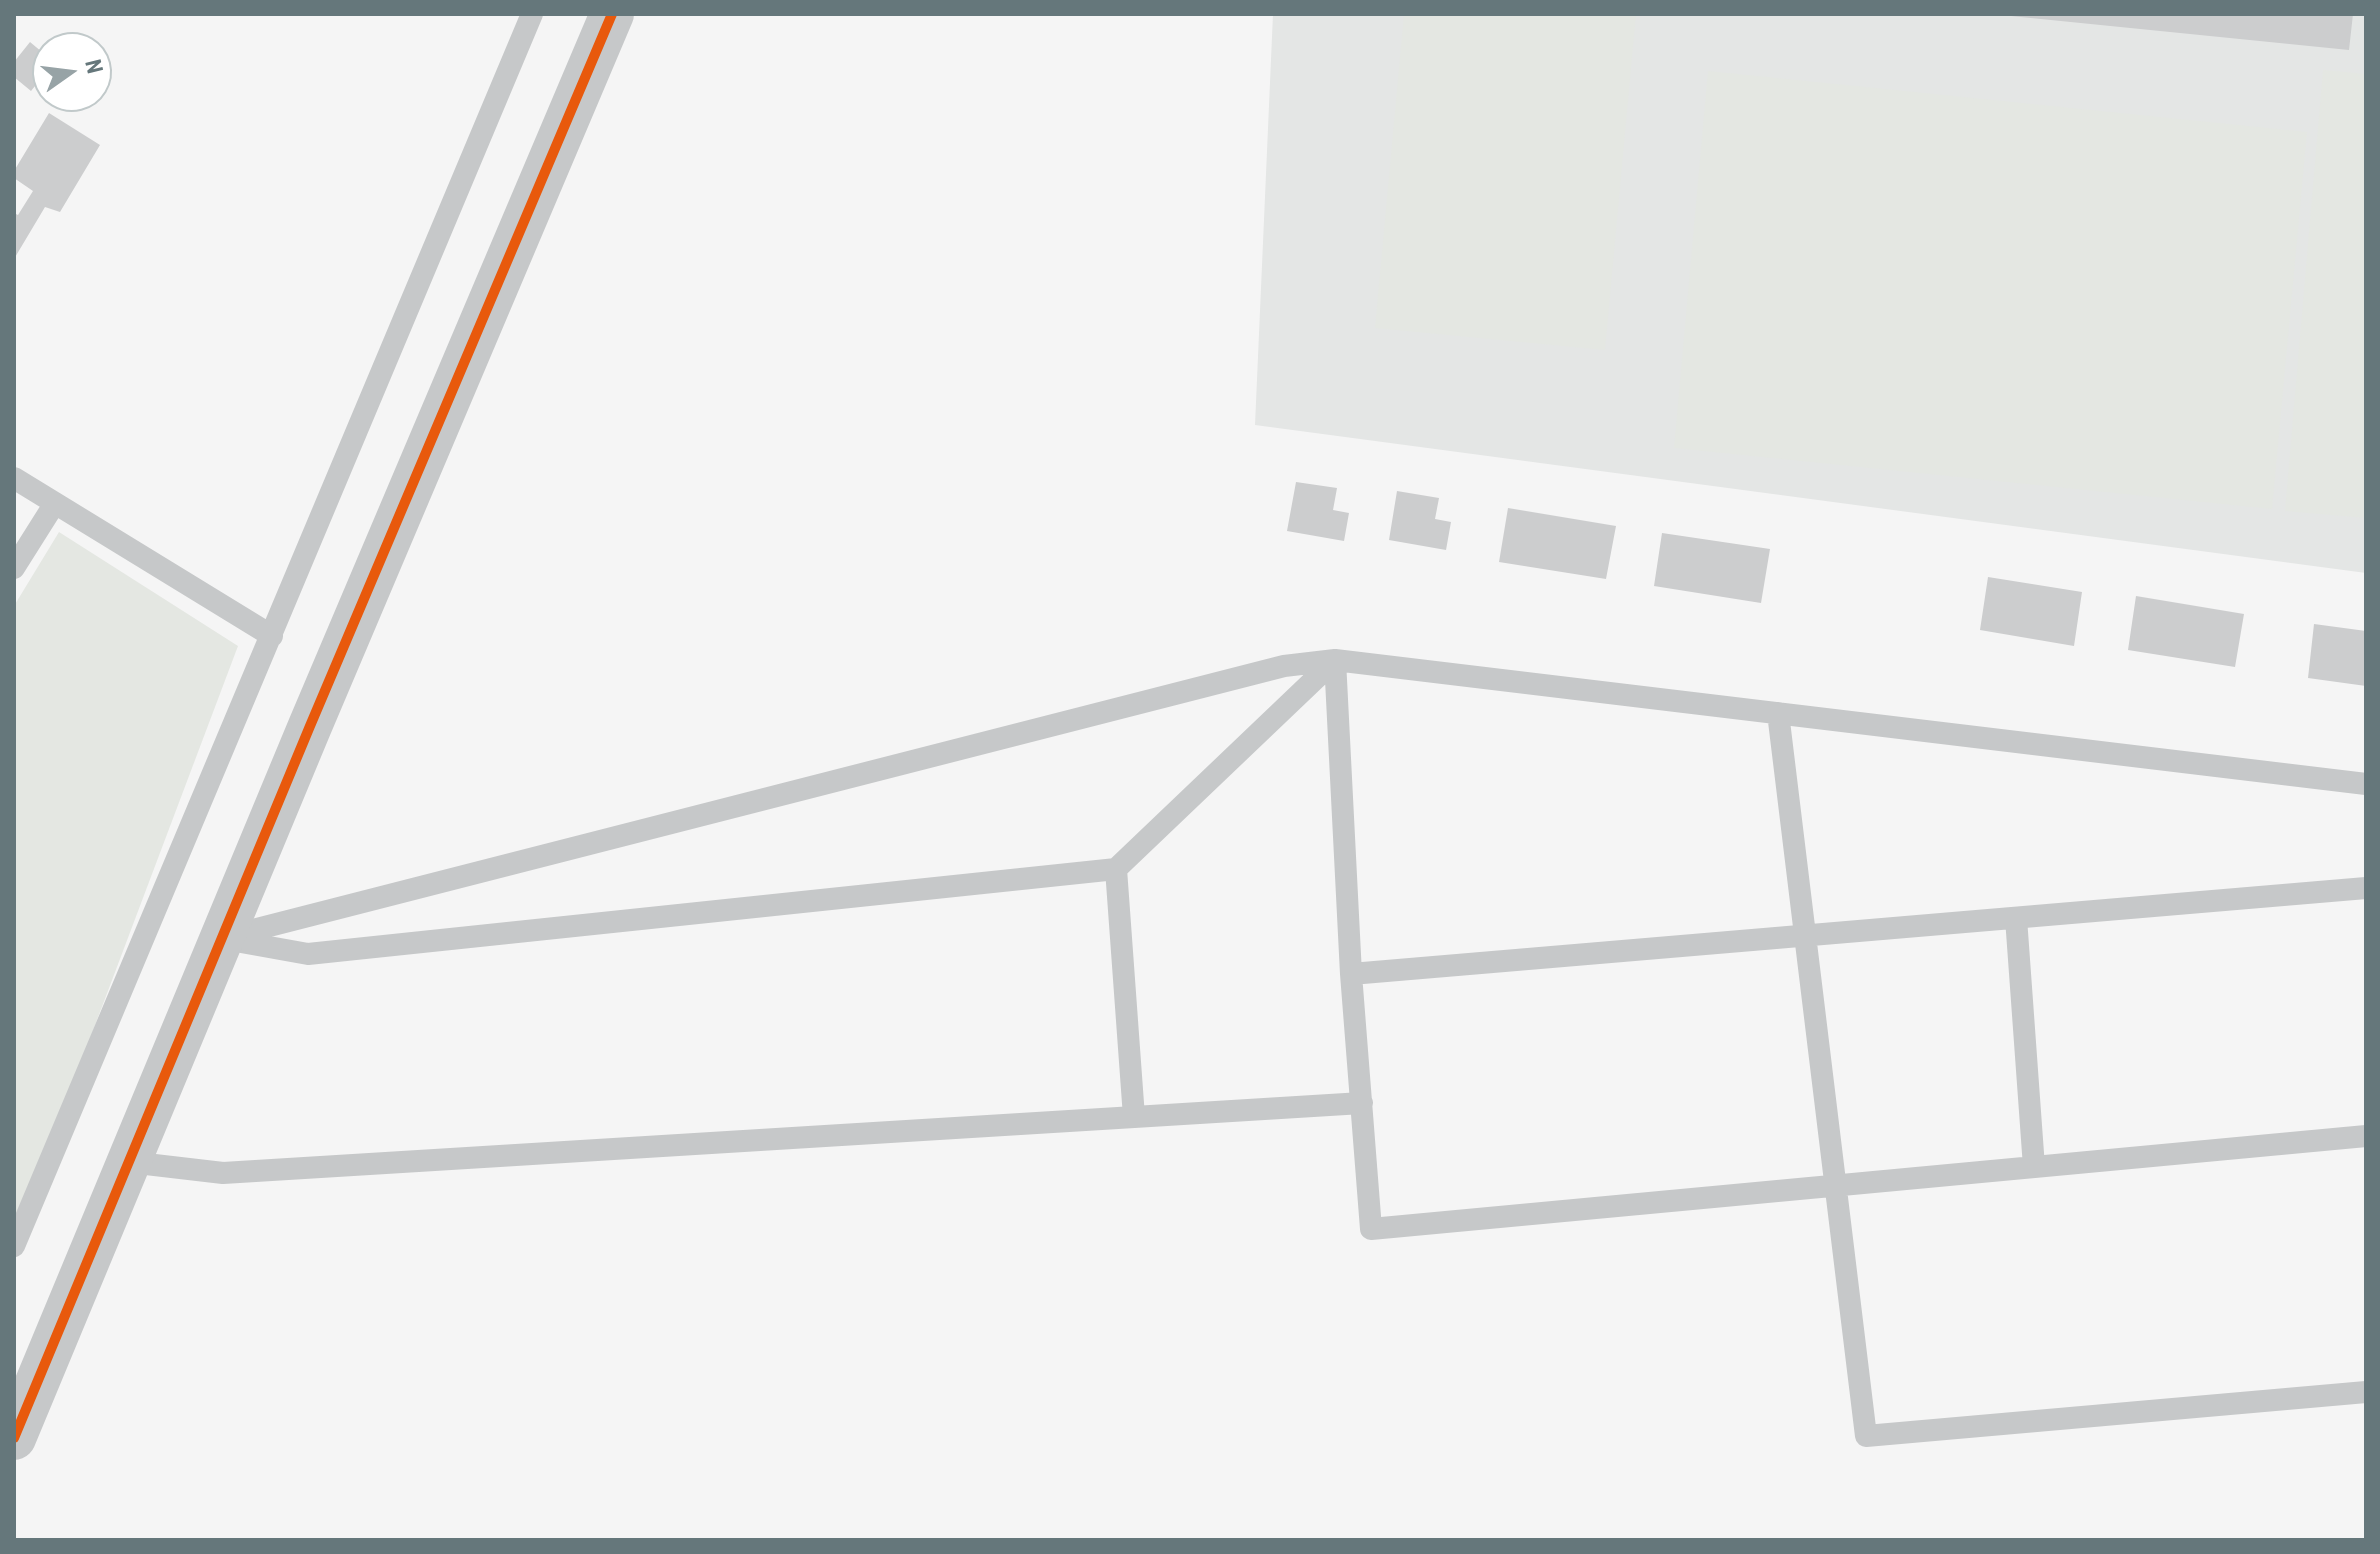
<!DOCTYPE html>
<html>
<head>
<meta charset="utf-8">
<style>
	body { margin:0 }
	#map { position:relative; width:2380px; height:1554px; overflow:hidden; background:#f5f5f5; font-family:"Roboto Condensed",sans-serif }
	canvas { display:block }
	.frame { position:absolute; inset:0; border:16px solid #65777b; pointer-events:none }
	.north { position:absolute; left:32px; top:32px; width:80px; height:80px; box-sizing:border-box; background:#fff; border:2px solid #c1c9ca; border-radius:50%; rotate:76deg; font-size:22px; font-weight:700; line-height:32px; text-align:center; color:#65777b }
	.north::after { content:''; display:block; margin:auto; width:28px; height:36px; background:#97a3a6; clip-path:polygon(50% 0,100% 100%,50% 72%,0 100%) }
</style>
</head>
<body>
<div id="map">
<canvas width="2380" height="1554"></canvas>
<div class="frame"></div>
<div class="north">N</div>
</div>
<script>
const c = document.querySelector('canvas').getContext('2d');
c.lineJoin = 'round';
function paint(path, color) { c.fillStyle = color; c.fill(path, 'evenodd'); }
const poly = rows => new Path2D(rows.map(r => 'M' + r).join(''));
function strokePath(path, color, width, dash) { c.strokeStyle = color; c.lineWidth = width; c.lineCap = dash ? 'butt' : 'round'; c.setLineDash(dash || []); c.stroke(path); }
paint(poly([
	[1273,14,2366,14,2366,573,1255,425]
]), '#e4e6e5');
paint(poly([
	[1404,14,1636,14,1605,350,1375,328],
	[2323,70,2366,74,2366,518,2285,511],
	[1708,71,2307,132,2272,509,1674,448],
	[59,532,238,646,14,1240,14,606]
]), '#e4e7e2');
paint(poly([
	[2011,14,2353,14,2349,50,2011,16],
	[30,42,48,57,48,70,31,91,14,77,14,62],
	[49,113,100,145,60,212,45,207,14,259,14,213,18,215,33,191,14,178,14,171],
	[1296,482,1337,488,1333,510,1349,513,1344,541,1287,531],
	[1397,491,1439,498,1435,519,1451,522,1446,550,1389,540],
	[1508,508,1616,526,1606,579,1499,562],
	[1662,533,1770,549,1761,603,1654,586],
	[1988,577,2082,592,2074,646,1980,630],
	[2136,596,2244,614,2235,667,2128,650],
	[2314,624,2366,631,2366,686,2308,678]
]), '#cccdce');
strokePath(poly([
	[14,478,272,636],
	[14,568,55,503],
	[1335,660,1351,974,1371,1229,2366,1136],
	[1778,713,1866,1436,2366,1392],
	[1116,869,1134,1117],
	[2016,918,2034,1167],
	[222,938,1284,666,1335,660,2366,784],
	[230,940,308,954,1116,869,1335,660],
	[1351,974,2366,888],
	[129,1162,223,1173,1362,1103],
	[14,1246,532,14]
]), '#c6c8c9', 22);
strokePath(poly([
	[14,1438,310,726,612,14]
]), '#c6c8c9', 44);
strokePath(poly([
	[14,1438,310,726,612,14]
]), '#e8590c', 10);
</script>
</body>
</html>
